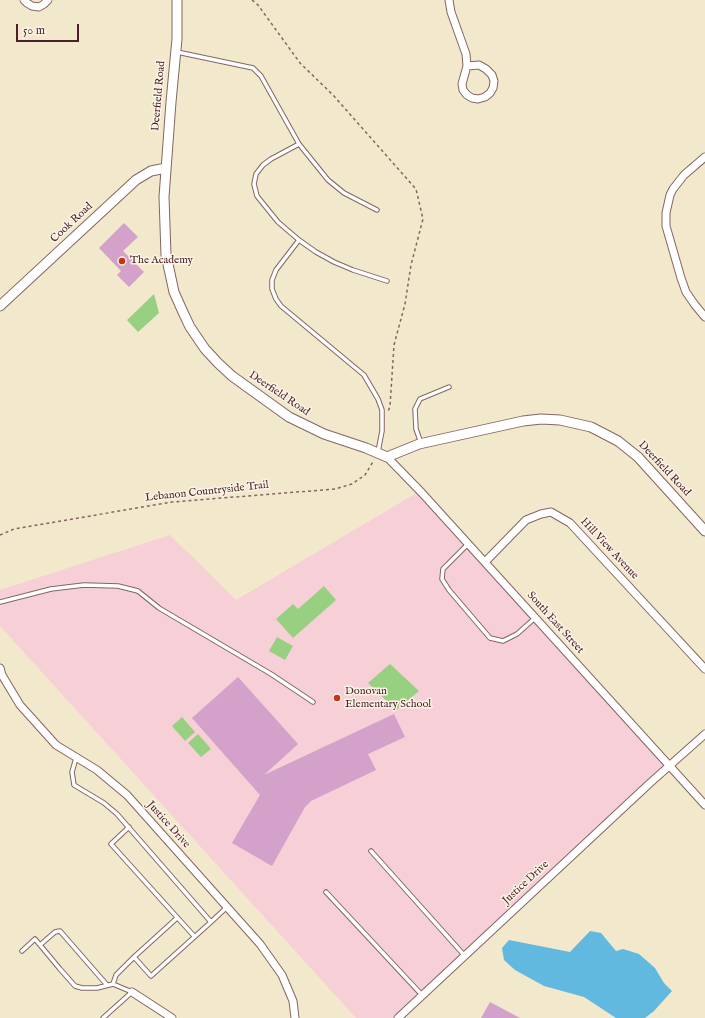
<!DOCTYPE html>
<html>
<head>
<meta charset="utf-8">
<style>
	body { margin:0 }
	#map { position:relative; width:705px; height:1018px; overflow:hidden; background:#f2e8cc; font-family:"IM FELL English",serif }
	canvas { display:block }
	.scale { position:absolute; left:16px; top:24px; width:63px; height:18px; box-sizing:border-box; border:2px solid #4a1f2b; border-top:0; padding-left:5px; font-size:12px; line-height:14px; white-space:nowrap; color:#4a1f2b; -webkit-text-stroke:3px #fcf5e5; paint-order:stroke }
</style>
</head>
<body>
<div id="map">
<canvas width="705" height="1018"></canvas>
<div class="scale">50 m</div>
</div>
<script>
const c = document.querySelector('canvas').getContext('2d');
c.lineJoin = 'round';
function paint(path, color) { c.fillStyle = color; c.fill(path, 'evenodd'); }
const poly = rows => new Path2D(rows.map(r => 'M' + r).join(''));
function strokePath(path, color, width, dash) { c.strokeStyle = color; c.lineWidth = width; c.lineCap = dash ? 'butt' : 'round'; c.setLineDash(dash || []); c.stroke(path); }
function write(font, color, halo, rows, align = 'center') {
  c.font = font + ' "IM FELL English",serif'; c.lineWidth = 3; c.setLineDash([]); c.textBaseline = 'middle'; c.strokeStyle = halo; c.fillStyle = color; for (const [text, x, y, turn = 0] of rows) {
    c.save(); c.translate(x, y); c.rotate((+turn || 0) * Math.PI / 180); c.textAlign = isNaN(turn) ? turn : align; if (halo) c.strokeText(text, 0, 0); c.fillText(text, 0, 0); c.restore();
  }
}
paint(poly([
	[420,491,670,765,398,1018,356,1018,0,626,0,590,170,535,236,600]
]), '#f6cfd7');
paint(poly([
	[154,294,159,313,138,332,127,320],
	[324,586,336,600,293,638,276,619,293,604,298,609],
	[277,637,293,646,285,660,269,651],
	[390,664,419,691,396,710,368,683],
	[182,717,195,732,185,741,172,726],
	[198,734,211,749,201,757,188,743]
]), '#98d082');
paint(poly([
	[590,931,601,933,616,951,623,949,639,954,655,968,664,983,672,991,654,1011,645,1018,616,1018,584,997,544,986,515,970,504,960,502,948,509,940,570,952]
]), '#62b9df');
paint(poly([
	[124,223,138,237,123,251,144,272,129,287,117,275,121,271,99,248],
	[238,677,298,744,264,775,394,714,405,737,368,754,376,770,311,801,305,807,272,866,232,843,260,795,192,718],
	[490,1002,520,1018,481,1018]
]), '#d3a1c9');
const service = poly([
	[177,52,253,68,261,76,299,144,328,180,344,193,377,210],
	[299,144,271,159,263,165,256,174,254,184,257,196,278,222,299,240,316,252,334,262,353,270,387,281],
	[299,240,276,270,272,280,272,289,276,299,281,306,364,375,378,399,382,410,382,431,378,452],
	[421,443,416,429,415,409,420,399,449,387],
	[468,544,443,569,442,579,449,590,490,638,503,641,517,634,535,618],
	[0,602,51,589,84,585,118,586,138,591,159,608,271,674,313,702],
	[76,758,72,772,74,785,104,803,117,814,211,922,227,907],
	[129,827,111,844,194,936],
	[371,851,464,955],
	[326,892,422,995],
	[40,945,55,932,60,931,107,985],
	[22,951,35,939,60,969,75,986,82,988,97,988,113,984,116,975,134,957,151,976,211,922],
	[134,957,177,918],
	[103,1018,132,992,113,984]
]);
const minor = poly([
	[24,0,27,3,32,6,39,7,44,4,48,0],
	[449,0,451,12,466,54,467,66,462,84,463,90,467,95,472,98,478,99,485,97,490,93,493,88,494,81,492,75,486,69,479,65,467,66],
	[705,157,684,175,673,189,670,195,666,213,666,226,681,278,686,292,695,305,705,317],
	[387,457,422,493,705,805],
	[485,562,526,520,541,514,551,512,570,523,705,669],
	[0,668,2,675,20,705,56,745,97,770,127,795,260,944,282,975,293,1001,295,1018],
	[132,992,172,1018],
	[398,1018,650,783,705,734]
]);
const tertiary = poly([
	[177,0,177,39,171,102,164,197,166,255,174,292,182,310,190,327,205,349,218,363,232,376,289,417,324,434,366,448,387,457,419,444,523,421,541,419,560,420,591,427,618,441,638,457,705,531],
	[0,306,136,180,151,171,166,168]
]);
strokePath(service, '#856563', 5.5);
strokePath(minor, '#856563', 9);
strokePath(tertiary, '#856563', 11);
strokePath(poly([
	[252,0,258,5,300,63,334,96,416,189,423,219,411,265,405,304,394,345,390,406,388,412],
	[0,535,14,529,172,502,335,489,352,484,365,475,374,460]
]), '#856563', 1.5, [3, 3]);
strokePath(service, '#fff', 3.5);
strokePath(minor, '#fff', 7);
strokePath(tertiary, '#fff', 9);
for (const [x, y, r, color] of [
	[122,261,4,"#c8321e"],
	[337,698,4,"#c8321e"]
]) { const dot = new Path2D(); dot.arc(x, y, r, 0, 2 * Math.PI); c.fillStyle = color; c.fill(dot); strokePath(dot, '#fcf5e5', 1.5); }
write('11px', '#4a1f2b', '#fcf5e5', [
	["Deerfield Road",159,96,-85],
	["Cook Road",72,223,-43],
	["Deerfield Road",279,394,34],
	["Deerfield Road",664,469,47],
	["Lebanon Countryside Trail",207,492,-6],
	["Hill View Avenue",609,549,47],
	["South East Street",555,623,48],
	["Justice Drive",168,825,48],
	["Justice Drive",526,883,-43]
]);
write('11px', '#4a1f2b', '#fcf5e5', [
	["The Academy",130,261],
	["Donovan",345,692],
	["Elementary School",345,705]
], 'left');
</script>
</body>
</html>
